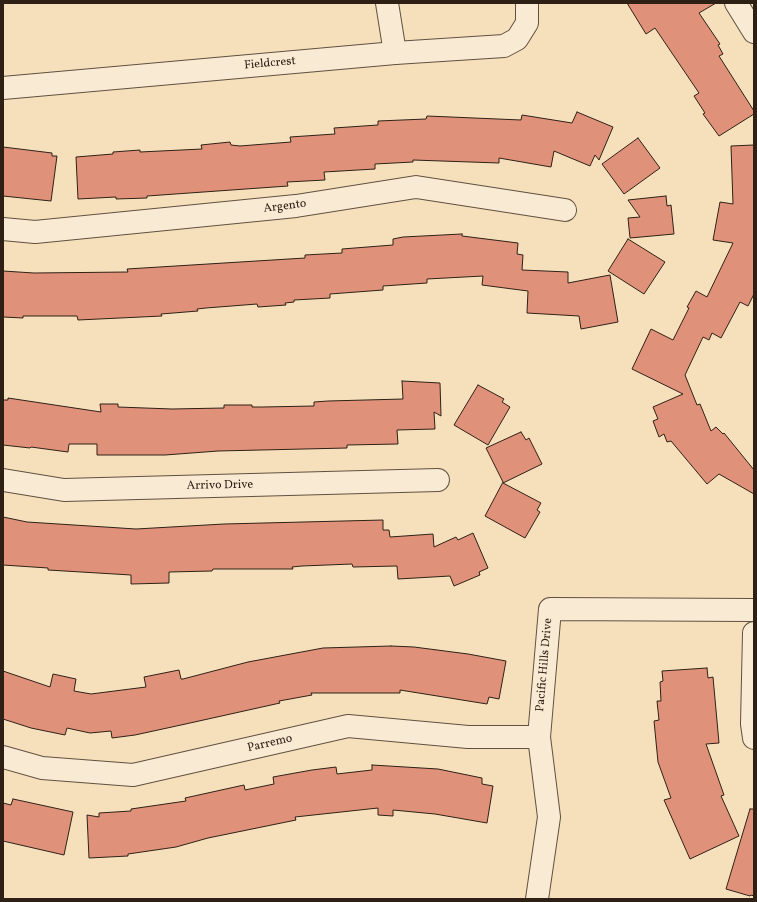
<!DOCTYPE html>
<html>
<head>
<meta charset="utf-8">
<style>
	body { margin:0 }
	#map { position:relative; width:757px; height:902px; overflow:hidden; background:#f6e0bc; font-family:Vollkorn,serif }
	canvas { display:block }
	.frame { position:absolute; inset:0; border:4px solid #2f2016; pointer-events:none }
</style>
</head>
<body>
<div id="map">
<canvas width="757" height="902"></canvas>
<div class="frame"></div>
</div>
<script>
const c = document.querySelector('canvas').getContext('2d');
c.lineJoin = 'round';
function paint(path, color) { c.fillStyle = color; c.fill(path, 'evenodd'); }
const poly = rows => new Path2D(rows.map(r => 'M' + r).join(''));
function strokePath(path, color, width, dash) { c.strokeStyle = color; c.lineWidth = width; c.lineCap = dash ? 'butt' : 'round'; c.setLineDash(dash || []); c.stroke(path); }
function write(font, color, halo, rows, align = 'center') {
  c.font = font + ' Vollkorn,serif'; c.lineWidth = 3; c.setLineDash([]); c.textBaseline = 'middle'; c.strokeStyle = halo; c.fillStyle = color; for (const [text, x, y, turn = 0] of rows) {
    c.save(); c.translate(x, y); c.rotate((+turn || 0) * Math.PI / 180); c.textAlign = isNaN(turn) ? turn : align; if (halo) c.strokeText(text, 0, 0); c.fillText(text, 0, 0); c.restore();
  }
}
const building = poly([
	[627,3,716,3,699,13,720,44,718,45,723,54,719,56,754,111,754,114,719,136,703,114,705,113,694,96,699,93,655,28,646,34,627,3],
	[577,112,613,127,599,160,595,155,590,166,554,151,551,167,499,158,499,163,413,160,413,162,375,164,375,169,324,172,325,180,287,182,288,186,147,196,147,198,116,199,116,197,78,199,76,157,113,154,113,152,140,150,140,152,202,149,201,145,230,142,231,145,240,146,291,142,290,137,335,134,334,128,378,125,378,121,426,119,427,116,521,120,522,115,572,123,577,112],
	[638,138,660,168,624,194,602,164,638,138],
	[754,145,754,294,748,306,740,302,721,338,712,333,709,340,703,337,685,375,697,405,700,404,711,431,716,427,723,434,724,433,754,470,754,494,719,474,707,484,671,441,667,442,664,434,659,437,653,421,658,419,653,407,683,394,632,369,651,329,673,340,689,308,687,307,696,291,707,297,733,243,713,240,720,202,733,204,731,146,754,145],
	[3,147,52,153,52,156,57,156,51,201,3,196,3,147],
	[666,196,667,206,671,205,674,234,630,238,628,218,640,217,628,200,666,196],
	[462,234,462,236,518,243,517,254,523,255,522,270,568,272,568,283,610,275,618,322,581,329,579,316,527,313,528,291,482,285,483,276,427,279,427,283,383,286,383,290,330,294,330,298,294,300,294,302,285,303,286,305,258,307,257,304,206,308,197,309,198,311,161,314,162,316,78,320,77,316,23,316,23,318,3,317,3,271,34,273,128,272,127,269,305,258,305,255,342,253,342,249,393,245,393,239,403,237,462,234],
	[628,239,665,262,644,294,608,271,628,239],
	[402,381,440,383,441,416,434,412,435,429,397,430,398,444,347,445,347,448,218,451,165,455,97,455,97,444,69,444,68,452,31,447,30,448,3,445,3,400,8,400,8,398,101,412,100,404,118,404,118,407,172,409,224,408,224,405,252,405,252,407,262,407,314,406,314,402,328,401,403,399,402,381],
	[478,385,504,399,502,402,510,407,488,445,454,425,478,385],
	[521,432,526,440,529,438,542,464,503,483,541,503,537,510,540,512,525,538,485,516,503,482,486,448,521,432],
	[3,517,27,522,136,529,224,524,383,520,383,530,389,530,390,537,433,534,434,547,456,537,458,540,473,533,488,568,479,572,480,575,454,586,450,576,398,579,397,566,353,567,352,564,302,566,292,567,293,569,213,569,212,571,169,572,169,583,131,584,131,575,48,570,48,568,3,565,3,517],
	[391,646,414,647,468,654,506,661,499,699,489,697,487,704,400,690,400,693,311,693,312,695,279,701,280,703,181,725,135,735,112,738,111,731,90,733,67,728,65,735,31,728,3,719,3,671,50,687,53,674,76,679,74,691,91,694,146,687,144,677,179,670,181,679,183,679,248,662,323,648,391,646],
	[707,668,708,678,713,677,719,743,706,744,724,795,721,796,739,836,690,859,664,800,671,798,658,762,654,721,659,720,657,701,661,701,660,682,663,681,662,671,707,668],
	[372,765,438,769,482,778,482,784,493,786,487,823,435,814,393,810,393,816,378,815,378,808,295,817,296,820,208,838,176,847,128,854,128,856,89,858,87,815,99,817,99,813,131,811,131,809,186,801,185,798,244,785,245,790,274,784,273,777,312,770,336,767,337,774,372,770,372,765],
	[13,799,73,812,64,855,3,841,3,803,11,805,13,799],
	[750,809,754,809,754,896,751,895,750,896,726,889,750,809]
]);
paint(building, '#df9279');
strokePath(building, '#2f2016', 1);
const minor = poly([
	[387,3,395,53],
	[736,3,754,32],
	[3,229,35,232,296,206,416,187,565,210],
	[3,480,64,490,438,480],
	[754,633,752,724,754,738],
	[3,757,42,768,133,775,348,726,468,737,539,737]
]);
const tertiary = poly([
	[3,88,395,53,504,46,517,39,527,23,527,3],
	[537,899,549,817,539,737,550,609,754,610]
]);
strokePath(minor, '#615040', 24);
strokePath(tertiary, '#615040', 24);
strokePath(minor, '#f9ebd3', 22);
strokePath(tertiary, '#f9ebd3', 22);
write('12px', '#2f2016', '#f9ebd3', [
	["Fieldcrest",270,64,-5],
	["Argento",285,207,-7],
	["Arrivo Drive",220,486,-1],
	["Pacific Hills Drive",545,665,-85],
	["Parremo",270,744,-13]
]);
</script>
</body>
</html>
